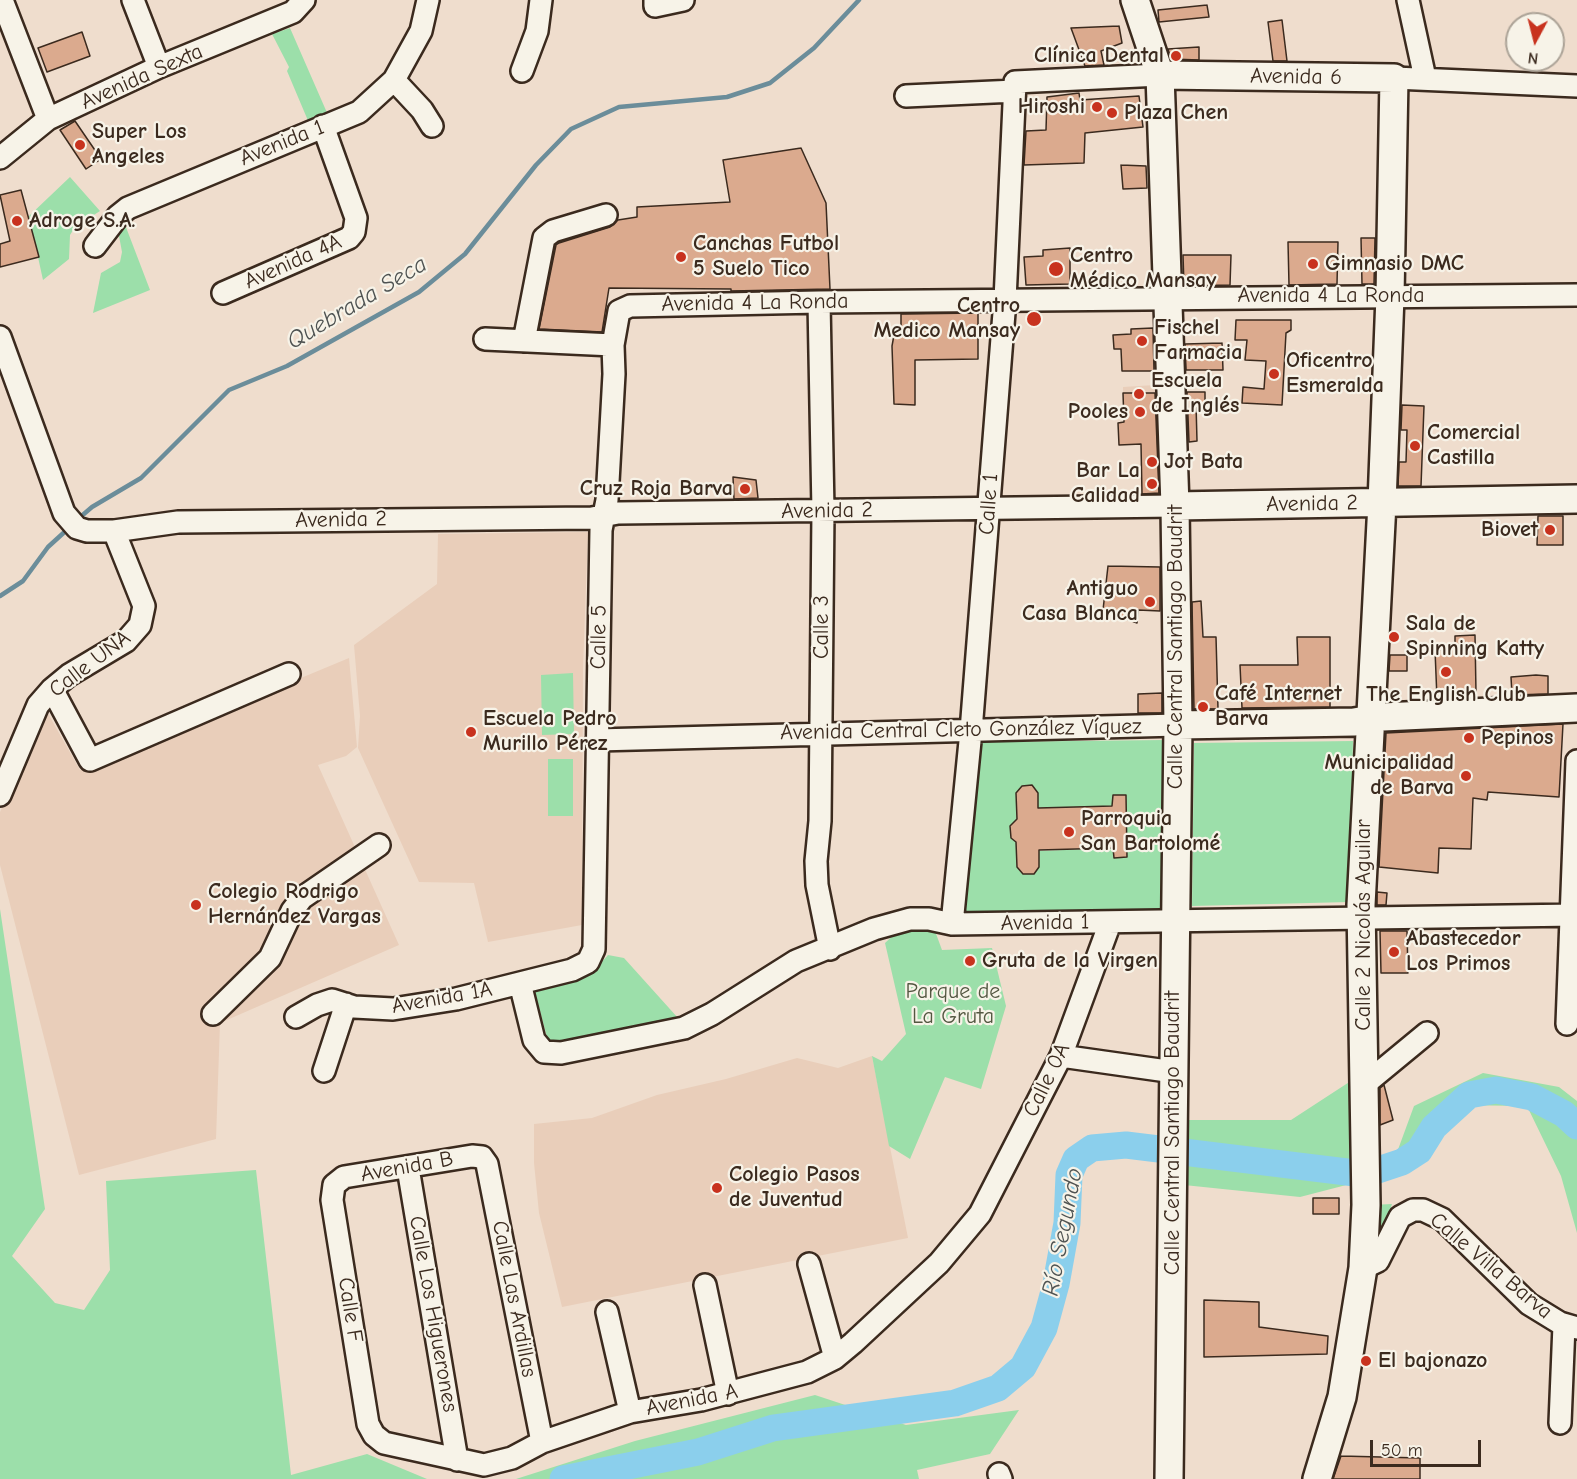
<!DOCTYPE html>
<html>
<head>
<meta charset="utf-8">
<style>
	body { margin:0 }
	#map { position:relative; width:1577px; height:1479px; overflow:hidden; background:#efddcd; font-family:"Comic Neue",sans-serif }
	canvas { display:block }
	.north { position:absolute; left:1505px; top:12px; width:60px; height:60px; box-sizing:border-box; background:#f7f3e8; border:2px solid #aca397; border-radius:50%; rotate:187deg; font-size:16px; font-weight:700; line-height:24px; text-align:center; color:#3b2a1e }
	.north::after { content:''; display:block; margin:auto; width:21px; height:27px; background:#c8321e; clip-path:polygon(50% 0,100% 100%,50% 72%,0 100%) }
	.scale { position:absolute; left:1370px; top:1440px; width:111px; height:27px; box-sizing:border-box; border:3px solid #3b2a1e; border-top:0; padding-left:8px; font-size:18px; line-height:21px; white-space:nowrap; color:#3b2a1e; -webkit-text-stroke:4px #f7f3e8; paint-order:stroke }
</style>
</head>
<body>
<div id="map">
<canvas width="1577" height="1479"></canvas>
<div class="north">N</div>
<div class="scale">50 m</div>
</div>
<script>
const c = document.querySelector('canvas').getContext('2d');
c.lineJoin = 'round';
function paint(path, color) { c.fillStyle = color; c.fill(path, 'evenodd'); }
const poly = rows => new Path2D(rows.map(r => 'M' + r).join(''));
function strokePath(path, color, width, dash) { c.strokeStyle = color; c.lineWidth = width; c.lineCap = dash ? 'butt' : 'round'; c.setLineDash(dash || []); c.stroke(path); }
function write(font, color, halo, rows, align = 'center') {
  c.font = font + ' "Comic Neue",sans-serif'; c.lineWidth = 4.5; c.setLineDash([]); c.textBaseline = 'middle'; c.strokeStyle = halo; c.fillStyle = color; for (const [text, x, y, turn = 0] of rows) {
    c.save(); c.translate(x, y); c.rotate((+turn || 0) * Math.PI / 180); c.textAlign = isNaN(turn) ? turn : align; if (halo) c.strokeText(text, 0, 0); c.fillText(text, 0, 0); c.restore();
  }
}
paint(poly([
	[1155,385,1156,402,1123,403,1123,387],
	[588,532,583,668,582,925,488,942,474,883,419,882,358,748,360,716,354,645,437,584,438,534],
	[349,658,357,747,346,756,318,765,399,945,220,1023,216,1139,79,1175,0,865,0,812,46,710,80,770],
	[872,1056,908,1238,562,1307,539,1213,534,1163,534,1124,592,1118,657,1095,726,1079,797,1058,838,1068]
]), '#e9ceba');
paint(poly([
	[290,28,328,115,309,123,287,71,289,67,272,34],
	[70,177,100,211,75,227,70,235,69,259,43,280,29,216],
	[124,222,150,290,93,313,101,273,120,262,122,252,117,225],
	[573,673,574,734,542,735,541,675],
	[1165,740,1163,910,965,912,979,742],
	[1022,786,1038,808,1112,806,1113,796,1126,795,1126,857,1114,858,1113,848,1039,851,1039,867,1035,873,1023,874,1017,867,1016,842,1011,838,1010,826,1017,819,1016,793],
	[1353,741,1349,902,1192,906,1194,743],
	[548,759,573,759,573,816,548,816],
	[0,909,45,1209,12,1256,55,1303,84,1310,110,1270,106,1181,256,1170,291,1475,367,1454,427,1479,0,1479],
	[898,931,935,931,942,950,992,948,1006,1006,981,1089,945,1077,910,1159,889,1146,872,1056,882,1061,906,1034,885,943],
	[608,955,624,958,678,1018,549,1045,535,992,589,976],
	[1483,1073,1559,1087,1577,1101,1577,1233,1561,1176,1527,1106,1456,1105,1396,1155,1414,1106],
	[1357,1077,1354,1183,1300,1197,1184,1185,1186,1120,1291,1120],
	[1392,1204,1380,1241,1373,1247,1372,1205],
	[815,1395,906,1425,1019,1410,990,1454,917,1470,919,1479,516,1479,635,1441]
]), '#9cdfaa');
strokePath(poly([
	[78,519,92,507,141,478,229,390,287,366,419,292,465,254,536,165,571,129,619,107,727,97,770,83,814,48,859,0],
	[0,596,23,581,48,547,70,527]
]), '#6b8d9a', 4.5);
strokePath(poly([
	[563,1479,698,1452,773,1428,955,1403,998,1388,1023,1367,1044,1328,1056,1284,1067,1223,1069,1175,1076,1159,1092,1148,1126,1145,1355,1173,1378,1170,1402,1162,1419,1151,1434,1127,1469,1095,1496,1090,1532,1097,1564,1114,1577,1126]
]), '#8bcfec', 27);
const building = poly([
	[1207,5,1209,17,1159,22,1158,10,1207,5],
	[1282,20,1287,61,1273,61,1268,22,1282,20],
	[1119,26,1122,43,1101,51,1104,65,1085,66,1071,28,1119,26],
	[82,32,90,56,47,72,38,48,82,32],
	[1199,47,1199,60,1171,59,1168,49,1199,47],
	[1079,93,1080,100,1139,96,1143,127,1085,133,1084,163,1024,165,1026,131,1046,130,1047,97,1079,93],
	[75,121,101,159,86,169,60,130,75,121],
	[801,148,826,203,830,289,731,291,731,289,609,288,602,332,539,329,556,245,559,243,610,227,618,220,637,217,637,207,730,202,723,160,801,148],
	[1121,165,1146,166,1147,188,1123,189,1121,165],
	[21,190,39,257,0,267,0,244,10,241,0,195,21,190],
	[1361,238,1375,238,1374,284,1362,284,1361,238],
	[1288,242,1338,242,1337,284,1289,285,1288,242],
	[1070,248,1070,284,1026,285,1024,257,1043,256,1043,250,1070,248],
	[1183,255,1231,255,1230,285,1184,286,1183,255],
	[978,313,978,359,915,360,915,405,894,404,892,346,894,335,901,335,901,314,978,313],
	[1236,320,1291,320,1291,330,1286,333,1282,405,1242,403,1243,387,1264,389,1266,361,1245,360,1247,340,1235,340,1236,320],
	[1153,328,1154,371,1122,371,1121,349,1114,349,1113,335,1131,334,1131,329,1153,328],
	[1222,343,1223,370,1186,370,1185,344,1222,343],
	[1187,392,1205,392,1205,404,1196,404,1197,441,1189,442,1187,392],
	[1123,393,1155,393,1159,493,1142,494,1141,444,1119,445,1118,423,1124,422,1123,393],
	[1402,405,1424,406,1421,486,1398,486,1399,462,1406,462,1407,430,1401,430,1402,405],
	[733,477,756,480,758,498,734,499,733,477],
	[1538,516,1563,516,1563,545,1537,545,1538,516],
	[1108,566,1160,567,1160,611,1138,610,1137,623,1103,610,1108,566],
	[1201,601,1203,637,1216,637,1218,709,1194,709,1192,602,1201,601],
	[1475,635,1476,693,1456,694,1456,698,1437,699,1435,650,1455,649,1455,636,1475,635],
	[1297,637,1330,637,1330,707,1242,708,1240,665,1298,665,1297,637],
	[1390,655,1407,655,1407,671,1389,671,1390,655],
	[1536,675,1548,676,1548,694,1512,695,1511,677,1536,675],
	[1162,693,1162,713,1138,713,1138,694,1162,693],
	[1563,724,1559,797,1488,792,1487,800,1473,798,1471,849,1439,848,1438,873,1379,867,1386,733,1563,724],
	[1032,785,1038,793,1038,808,1112,806,1113,795,1126,795,1127,857,1114,858,1113,848,1039,850,1039,867,1034,874,1023,874,1017,867,1016,842,1011,838,1010,826,1017,819,1016,793,1022,786,1032,785],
	[1377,892,1387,893,1386,905,1377,905,1377,892],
	[1380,931,1407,931,1408,973,1381,973,1380,931],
	[1384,1085,1393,1120,1380,1125,1380,1088,1384,1085],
	[1313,1198,1339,1198,1339,1214,1313,1214,1313,1198],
	[1204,1300,1259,1302,1259,1327,1328,1336,1327,1354,1204,1357,1204,1300],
	[1341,1456,1420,1458,1420,1479,1333,1479,1341,1456]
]);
paint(building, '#dbaa8e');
strokePath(building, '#3b2a1e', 1.5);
const minor = poly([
	[2,0,48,119],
	[133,0,159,67],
	[655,0,655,6,683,0],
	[1408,0,1425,78],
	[522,71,537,31,541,0],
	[1394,78,1577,86],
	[394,80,422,110,432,126],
	[906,96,1015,91],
	[0,158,48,119,159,67,293,12,304,0],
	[95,246,118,216,128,208,359,112,394,80,421,31,428,0],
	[223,293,349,238,354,232,356,218,323,126],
	[819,302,823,511,820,821,816,861,817,885,830,949],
	[0,337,64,513,77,528,87,531,114,531,178,522,592,518,618,513,1175,506],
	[485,339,613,345],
	[524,341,544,238,553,231,606,215],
	[52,689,90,760,289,674],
	[597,740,1178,725],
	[0,795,38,705,52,689,69,675,126,641,140,625,144,606,114,531],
	[952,924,971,731,1005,300,1015,82,1160,75],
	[520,983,534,1040,544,1052,561,1053,684,1028,712,1014,796,961,874,929,910,919,929,919,952,924,1577,915],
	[213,1014,270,958,292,911,302,898,379,845],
	[296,1017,317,1005,332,1000,354,1007,393,1009,456,999,572,970,588,962,594,949,601,530,607,500,614,374,613,345,619,311,630,306,819,302,1577,295],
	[1567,1024,1577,761],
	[1061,1056,1174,1072],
	[324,1071,346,1004],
	[1364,1085,1427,1033],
	[408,1168,457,1460],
	[809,1264,835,1358],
	[1363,1268,1378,1261,1400,1217,1413,1210,1423,1210,1442,1219,1529,1304,1560,1323,1577,1328],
	[705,1285,728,1394],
	[607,1312,630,1412],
	[1560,1423,1564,1325],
	[542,1442,487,1164,482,1157,472,1156,344,1177,334,1185,332,1200,368,1424,374,1435,384,1443,484,1465,512,1458,542,1442,630,1412,701,1400,807,1372,835,1358,853,1343,939,1263,980,1214,1061,1056,1110,923],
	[999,1474,1001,1479]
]);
const major = poly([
	[1135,0,1160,75,1175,506,1178,725,1169,1479],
	[1160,75,1394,78,1390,296,1382,503,1361,905,1366,1205,1363,1268,1342,1397,1317,1479],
	[1175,506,1577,499],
	[1178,725,1354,722,1383,717,1577,708]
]);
strokePath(minor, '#3b2a1e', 26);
strokePath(major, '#3b2a1e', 32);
strokePath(minor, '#f7f3e8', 21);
strokePath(major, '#f7f3e8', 27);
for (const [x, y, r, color] of [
	[1176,56,6,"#c8321e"],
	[1097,107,6,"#c8321e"],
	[1112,113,6,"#c8321e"],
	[80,145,6,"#c8321e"],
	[17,221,6,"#c8321e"],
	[681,257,6,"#c8321e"],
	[1313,264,6,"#c8321e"],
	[1056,269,8,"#c8321e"],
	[1034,319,8,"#c8321e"],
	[1142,341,6,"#c8321e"],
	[1274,374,6,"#c8321e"],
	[1139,394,6,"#c8321e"],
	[1140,412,6,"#c8321e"],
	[1415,446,6,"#c8321e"],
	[1152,462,6,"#c8321e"],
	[1152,484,6,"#c8321e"],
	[745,489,6,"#c8321e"],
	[1550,530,6,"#c8321e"],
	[1150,602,6,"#c8321e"],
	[1394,637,6,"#c8321e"],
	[1446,672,6,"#c8321e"],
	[1203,707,6,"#c8321e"],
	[471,732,6,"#c8321e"],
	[1469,738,6,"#c8321e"],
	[1466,776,6,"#c8321e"],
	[1069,832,6,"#c8321e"],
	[196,905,6,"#c8321e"],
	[1394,952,6,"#c8321e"],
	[970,961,6,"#c8321e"],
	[717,1188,6,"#c8321e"],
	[1366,1361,6,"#c8321e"]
]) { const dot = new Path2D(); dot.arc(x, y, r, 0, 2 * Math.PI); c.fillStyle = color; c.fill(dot); strokePath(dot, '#f7f3e8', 2); }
write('bold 22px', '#3b2a1e', '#f7f3e8', [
	["Clínica Dental",1164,56,"right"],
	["Hiroshi",1085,107,"right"],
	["Plaza Chen",1124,113],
	["Super Los",92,132],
	["Angeles",92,157],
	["Adroge S.A.",29,221],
	["Canchas Futbol",693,244],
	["5 Suelo Tico",693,269],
	["Centro",1070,256],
	["Médico Mansay",1070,281],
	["Gimnasio DMC",1325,264],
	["Centro",1020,306,"right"],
	["Medico Mansay",1020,331,"right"],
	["Fischel",1154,328],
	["Farmacia",1154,353],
	["Oficentro",1286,361],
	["Esmeralda",1286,386],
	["Escuela",1151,381],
	["de Inglés",1151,406],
	["Pooles",1128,412,"right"],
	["Comercial",1427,433],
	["Castilla",1427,458],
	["Jot Bata",1164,462],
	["Bar La",1140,471,"right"],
	["Calidad",1140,496,"right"],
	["Cruz Roja Barva",733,489,"right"],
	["Biovet",1538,530,"right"],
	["Antiguo",1138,589,"right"],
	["Casa Blanca",1138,614,"right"],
	["Sala de",1406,624],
	["Spinning Katty",1406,649],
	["Café Internet",1215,694],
	["Barva",1215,719],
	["The English Club",1446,695,"center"],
	["Escuela Pedro",483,719],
	["Murillo Pérez",483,744],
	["Pepinos",1481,738],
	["Municipalidad",1454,763,"right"],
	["de Barva",1454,788,"right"],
	["Parroquia",1081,819],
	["San Bartolomé",1081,844],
	["Colegio Rodrigo",208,892],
	["Hernández Vargas",208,917],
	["Abastecedor",1406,939],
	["Los Primos",1406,964],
	["Gruta de la Virgen",982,961],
	["Colegio Pasos",729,1175],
	["de Juventud",729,1200],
	["El bajonazo",1378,1361]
], 'left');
write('22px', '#3b2a1e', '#f7f3e8', [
	["Avenida Sexta",142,77,-24],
	["Avenida 6",1296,77,1],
	["Avenida 1",282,143,-22],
	["Avenida 4A",293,262,-24],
	["Avenida 4 La Ronda",1331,296],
	["Avenida 4 La Ronda",755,303,-1],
	["Calle 1",989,504,-86],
	["Avenida 2",1312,504,-1],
	["Avenida 2",827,511,-1],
	["Avenida 2",341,520,-1],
	["Calle 3",822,627,-90],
	["Calle 5",599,637,-89],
	["Calle Central Santiago Baudrit",1176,647,-90],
	["Calle UNA",90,664,-37],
	["Avenida Central Cleto González Víquez",961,730,-1],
	["Avenida 1",1045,923,-1],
	["Calle 2 Nicolás Aguilar",1364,925,-90],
	["Avenida 1A",442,998,-10],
	["Calle 0A",1047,1080,-64],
	["Calle Central Santiago Baudrit",1173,1133,-90],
	["Avenida B",407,1167,-10],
	["Calle Villa Barva",1491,1266,40],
	["Calle Las Ardillas",514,1299,79],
	["Calle F",350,1310,81],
	["Calle Los Higuerones",433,1314,80],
	["Avenida A",692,1400,-11]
]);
write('22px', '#535741', '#f7f3e8', [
	["Parque de",953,992],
	["La Gruta",953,1017]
]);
write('italic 24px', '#4f5352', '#f7f3e8', [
	["Quebrada Seca",357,303,-31],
	["Río Segundo",1063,1232,-79]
]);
</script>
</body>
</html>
